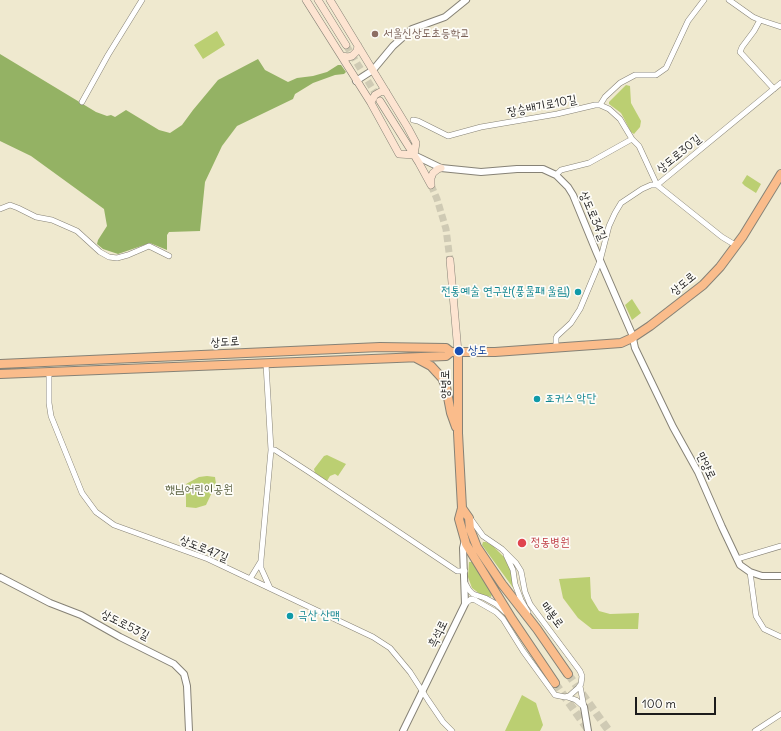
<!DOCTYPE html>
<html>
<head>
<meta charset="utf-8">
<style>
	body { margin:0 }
	#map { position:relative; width:781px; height:731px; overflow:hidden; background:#efe9cf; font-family:Delius,sans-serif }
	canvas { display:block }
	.scale { position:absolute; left:635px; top:697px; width:81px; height:18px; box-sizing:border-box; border:2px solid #1c1c1c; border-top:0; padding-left:5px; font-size:12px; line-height:14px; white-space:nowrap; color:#1c1c1c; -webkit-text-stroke:3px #fdfcf7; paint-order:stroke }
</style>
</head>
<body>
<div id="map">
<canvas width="781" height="731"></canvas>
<div class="scale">100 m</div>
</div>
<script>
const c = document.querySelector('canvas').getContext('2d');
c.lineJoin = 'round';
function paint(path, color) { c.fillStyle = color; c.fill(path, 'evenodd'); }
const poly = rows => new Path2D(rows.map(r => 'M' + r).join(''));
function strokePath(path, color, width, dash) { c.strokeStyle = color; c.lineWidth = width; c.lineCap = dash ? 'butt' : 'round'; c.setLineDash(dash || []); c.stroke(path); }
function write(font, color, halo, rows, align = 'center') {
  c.font = font + ' Delius,"Poor Story",sans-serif'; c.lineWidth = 3.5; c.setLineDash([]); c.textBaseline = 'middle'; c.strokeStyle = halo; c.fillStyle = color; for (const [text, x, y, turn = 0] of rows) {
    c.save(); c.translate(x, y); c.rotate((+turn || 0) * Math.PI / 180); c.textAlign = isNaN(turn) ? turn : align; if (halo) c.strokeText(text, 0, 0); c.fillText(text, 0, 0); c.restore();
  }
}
paint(poly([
	[217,31,225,45,203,59,194,45],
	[626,85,630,86,631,103,641,121,640,127,634,134,631,132,621,113,609,104,609,102],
	[747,175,761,184,756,193,745,186,742,183],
	[632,299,641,313,632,320,625,305],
	[327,455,346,464,338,476,335,474,330,476,327,481,315,473,314,469,324,456],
	[207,476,215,477,216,484,206,505,196,508,186,507,186,484,199,477],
	[483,542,486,542,493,546,504,557,511,570,514,589,482,545],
	[469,562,472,562,492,594,491,597,480,594,472,588,468,577],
	[590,577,591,598,599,611,610,614,639,613,638,629,592,629,578,618,563,598,559,579],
	[522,695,536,703,543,725,540,731,505,731]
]), '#bbcf72');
paint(poly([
	[0,54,96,112,107,116,111,115,115,117,126,110,159,130,170,133,182,125,193,110,218,80,258,59,265,70,288,82,297,78,313,76,327,72,338,65,341,65,346,72,344,74,335,75,313,83,295,94,293,99,237,126,222,146,205,182,200,231,169,232,167,235,167,250,150,243,118,254,103,249,97,244,98,240,107,226,104,209,31,156,0,141]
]), '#94b264');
strokePath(poly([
	[346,45,380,101],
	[431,185,437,199,446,229,450,260]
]), '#cfcab4', 7, [7, 3.5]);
strokePath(poly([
	[568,674,609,731],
	[555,683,589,731]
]), '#cfcab4', 8, [8, 4]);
const minor = poly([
	[729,0,753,17,760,20],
	[774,89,740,52,742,47,754,31,760,20,781,27],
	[82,102,108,55,142,0],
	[600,105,605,97,620,83,635,75,656,75,666,68,688,21,704,0],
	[413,120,418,121,448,136,481,127,557,114,595,105,600,105,609,109,620,119,632,139,589,163,561,170,556,175],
	[632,139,639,146,657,185,722,237,737,246],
	[0,209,10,205,18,208,36,217,52,220,77,231,100,252,109,257,117,258,128,255,149,246,169,256],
	[556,348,556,338,557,336,571,323,580,309,600,261,609,226,615,213,621,203,642,189,651,185,657,185,781,83],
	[266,364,271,450,261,560,261,568,270,588],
	[49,373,49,403,51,416,82,493,96,512,114,525,208,559,373,637,390,648,410,672,428,700,443,722,452,731],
	[271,450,275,450,309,472,451,567,457,571,465,571],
	[506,555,513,570,515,584,521,600,528,612],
	[737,559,781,546],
	[750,572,756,616,764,629,781,637],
	[250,579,261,561],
	[465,583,469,590,473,594,485,598,496,604,505,612],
	[465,604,471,599,475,600,496,612,503,619,523,651,555,695,565,697,569,696,578,688,581,684,582,676,580,671,530,604,525,592,521,571,516,563,502,549,483,536,470,518],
	[580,686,584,707],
	[567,697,576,700,584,707],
	[755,731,781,714]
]);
const tertiary = poly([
	[356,81,373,70,393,46,412,29,445,17,466,0],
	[414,155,441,168,481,172,517,169,543,169,556,175,568,187,573,195,596,251,632,334,635,348,673,427,698,472,722,527,740,565,750,572,762,576,781,576],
	[0,577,50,603,81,615,120,637,174,664,184,674,187,686,189,731],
	[584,707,588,731],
	[403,731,465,604,463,548,465,540]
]);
const secondary = poly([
	[306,0,371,103,399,154,414,155],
	[318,0,346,45],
	[330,0,408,128,416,143,414,155],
	[342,56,348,57,352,56,357,51,358,46],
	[380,101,419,163,431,185],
	[372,105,371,102,375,95,382,91,386,92],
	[431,184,431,178,433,173,438,169,441,168],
	[450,260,458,352]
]);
const primary = poly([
	[458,352,458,433,462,508,459,519,466,544,512,619,555,683],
	[416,358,431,366,442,378,446,387,451,413,456,427],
	[0,364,380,347,446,348,451,352,495,352,621,343,632,338,650,326,703,285,720,267,743,236,781,174],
	[0,374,446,356,451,352],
	[462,508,469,518,470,529,477,547,502,584,537,629,568,674]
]);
strokePath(minor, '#868276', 6);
strokePath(tertiary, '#868276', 8);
strokePath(secondary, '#868276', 8);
strokePath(primary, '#868276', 10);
strokePath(minor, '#fff', 5);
strokePath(tertiary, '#fff', 6);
strokePath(secondary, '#fde4d1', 7);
strokePath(primary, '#fabc8b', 8);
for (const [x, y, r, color] of [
	[375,34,4,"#8d6e63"],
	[578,292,4,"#0f9aa8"],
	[459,351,5,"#1a4fb4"],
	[537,399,4,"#0f9aa8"],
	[522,543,5,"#e0444e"],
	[290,616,4,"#0f9aa8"]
]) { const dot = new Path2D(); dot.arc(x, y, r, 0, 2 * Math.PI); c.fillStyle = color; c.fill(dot); strokePath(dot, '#fdfcf7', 1.5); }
write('12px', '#785e54', '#fdfcf7', [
	["서울신상도초등학교",383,34]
], 'left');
write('12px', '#1c1c1c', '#fdfcf7', [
	["장승배기로10길",542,106,-11],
	["상도로30길",679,154,-39],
	["상도로34길",593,216,67],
	["상도로",683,284,-39],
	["상도로",225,342,-3],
	["양녕로",446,384,-90],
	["만양로",706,466,64],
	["상도로47길",204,549,22],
	["매봉로",552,615,53],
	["상도로53길",125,625,27],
	["흑석로",438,634,-64]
]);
write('12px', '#0d838f', '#fdfcf7', [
	["전통예술 연구완(풍물패 울림)",570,292,"right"],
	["죠커스 악단",545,399],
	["극산 산맥",298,616]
], 'left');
write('12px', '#164399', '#fdfcf7', [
	["상도",468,351]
], 'left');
write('12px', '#545b3a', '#fdfcf7', [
	["햇님어린이공원",199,490]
]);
write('12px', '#be3a42', '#fdfcf7', [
	["정동병원",531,543]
], 'left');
</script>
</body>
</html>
